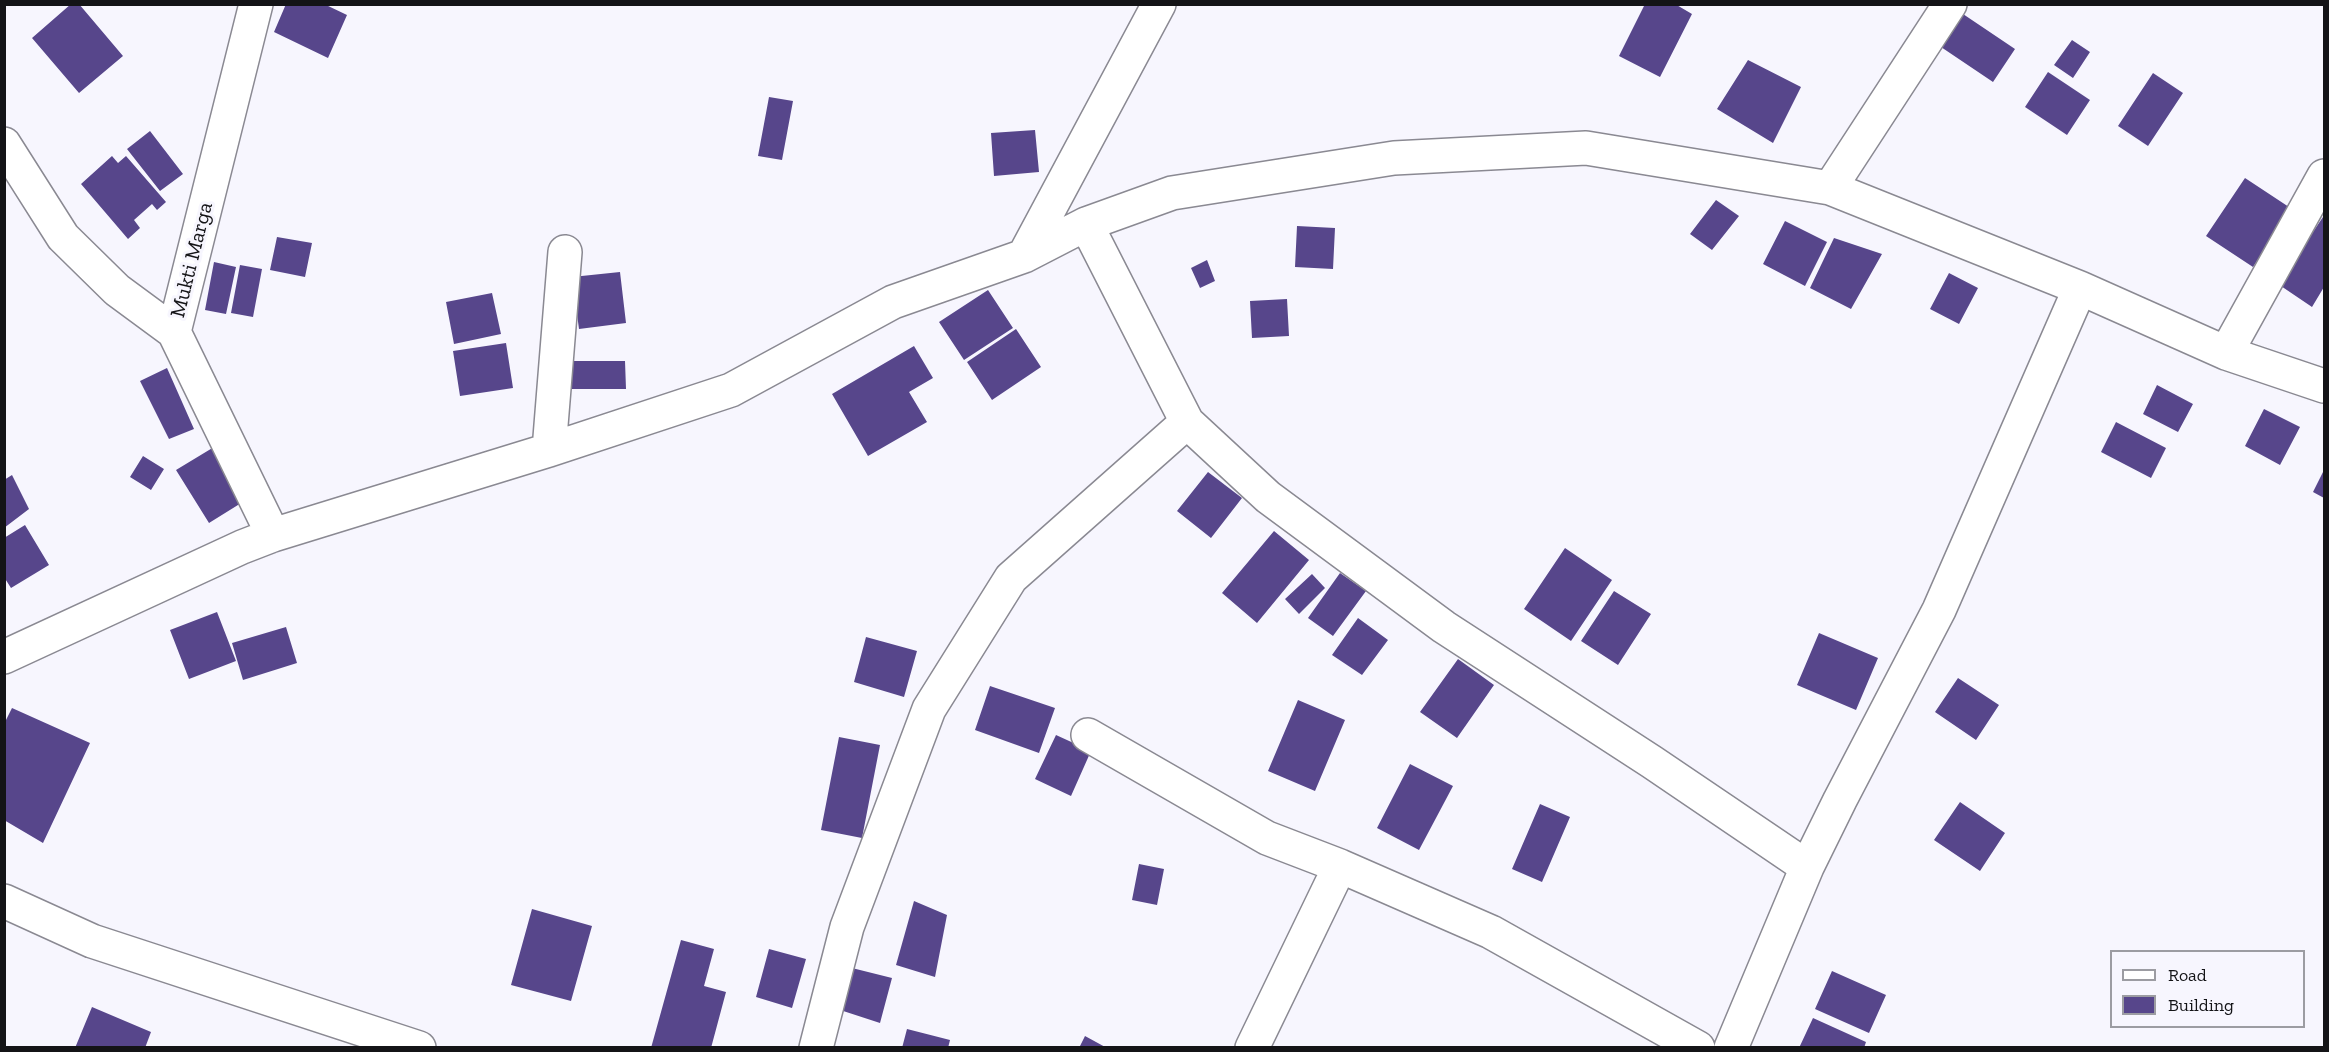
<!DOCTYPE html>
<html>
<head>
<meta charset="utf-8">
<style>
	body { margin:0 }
	#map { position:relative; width:2329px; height:1052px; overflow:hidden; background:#f7f6fe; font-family:"Zilla Slab",serif }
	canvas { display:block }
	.frame { position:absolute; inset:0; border:6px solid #141417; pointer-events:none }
	.legend { position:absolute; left:2110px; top:950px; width:195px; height:78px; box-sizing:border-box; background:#f7f6fe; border:2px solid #9c9ca2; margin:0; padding:8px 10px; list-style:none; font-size:18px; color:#141417 }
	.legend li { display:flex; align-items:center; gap:12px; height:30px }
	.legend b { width:30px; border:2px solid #9c9ca2 }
</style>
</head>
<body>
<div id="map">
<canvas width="2329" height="1052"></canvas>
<div class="frame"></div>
<ul class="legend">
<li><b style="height:8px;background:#fff"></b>Road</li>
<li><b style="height:16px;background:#57468b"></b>Building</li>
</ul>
</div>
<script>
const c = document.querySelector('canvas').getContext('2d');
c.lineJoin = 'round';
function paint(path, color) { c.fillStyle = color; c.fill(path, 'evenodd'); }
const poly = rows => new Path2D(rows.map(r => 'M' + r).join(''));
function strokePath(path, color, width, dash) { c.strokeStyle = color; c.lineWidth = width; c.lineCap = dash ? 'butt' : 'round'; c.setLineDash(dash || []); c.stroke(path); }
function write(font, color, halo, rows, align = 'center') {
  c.font = font + ' "Zilla Slab",serif'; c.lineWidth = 6; c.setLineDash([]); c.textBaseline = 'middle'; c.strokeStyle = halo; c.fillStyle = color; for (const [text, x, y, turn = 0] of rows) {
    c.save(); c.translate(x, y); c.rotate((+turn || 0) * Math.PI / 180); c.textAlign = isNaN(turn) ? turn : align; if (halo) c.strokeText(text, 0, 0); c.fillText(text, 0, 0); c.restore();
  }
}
paint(poly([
	[71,4,79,4,123,56,79,93,32,38],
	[286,4,324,4,347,15,328,58,274,32],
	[1645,4,1675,4,1692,14,1660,77,1619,56],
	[1963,14,2015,49,1993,82,1941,47],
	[2072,40,2090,52,2073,78,2054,65],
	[1748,60,1801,87,1773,143,1717,109],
	[2048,72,2090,100,2067,135,2025,107],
	[2153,73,2183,93,2148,146,2118,126],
	[769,97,793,101,782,160,758,156],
	[1035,130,1039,172,994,176,991,133],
	[150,131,183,174,160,191,127,149],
	[112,156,118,163,126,156,166,202,157,210,152,204,134,220,140,228,128,239,81,184],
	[2245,178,2292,209,2253,267,2206,236],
	[1716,200,1739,216,1712,250,1690,234],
	[2323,217,2324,287,2312,307,2278,284],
	[1785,221,1827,242,1805,286,1763,264],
	[1297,226,1335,228,1333,269,1295,267],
	[277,237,312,243,305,277,270,270],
	[1834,238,1882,254,1851,309,1810,288],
	[1207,260,1215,281,1200,288,1191,268],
	[214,262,236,267,226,314,205,310],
	[240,265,262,269,253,317,231,313],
	[620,272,626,323,579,329,572,277],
	[1949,273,1978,288,1959,324,1930,309],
	[988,290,1013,328,964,360,939,322],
	[492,293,501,334,454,344,446,302],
	[1287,299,1289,336,1252,338,1250,301],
	[1016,329,1041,367,992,400,967,362],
	[506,343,513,388,460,396,453,351],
	[914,346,933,378,909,392,927,422,868,456,832,394],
	[570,361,625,361,626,389,570,389],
	[167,368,194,429,169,439,140,381],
	[2157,385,2193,404,2178,432,2143,414],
	[2264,409,2300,427,2280,465,2245,446],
	[2116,422,2166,448,2151,478,2101,452],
	[214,447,246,500,209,523,176,470],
	[143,456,164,469,151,490,130,477],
	[2324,470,2324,498,2313,492],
	[1208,472,1242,498,1211,538,1177,511],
	[12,475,29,509,4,528,4,480],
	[25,525,49,565,11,588,4,577,4,538],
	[1274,531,1309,560,1257,623,1222,593],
	[1565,548,1612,580,1571,641,1524,609],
	[1340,573,1366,591,1333,636,1308,618],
	[1312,574,1325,588,1299,614,1285,599],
	[1614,591,1651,614,1618,665,1581,641],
	[217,612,236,661,189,679,170,630],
	[1358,618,1388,640,1362,675,1332,655],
	[286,627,297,663,243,680,232,643],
	[1819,633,1878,658,1856,710,1797,685],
	[866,637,917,651,904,697,854,682],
	[1458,659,1494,685,1457,738,1420,712],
	[1958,678,1999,705,1976,740,1935,712],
	[990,686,1055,708,1039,753,975,730],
	[1298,700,1345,720,1315,791,1268,771],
	[12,708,90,743,43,843,4,820,4,724],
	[1056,735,1091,751,1071,796,1035,779],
	[839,737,880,745,862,838,821,830],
	[1410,764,1453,786,1419,850,1377,828],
	[1960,802,2005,833,1980,871,1934,840],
	[1540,804,1570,817,1542,882,1512,869],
	[1139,864,1164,869,1157,905,1132,900],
	[914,901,947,915,935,977,896,965],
	[532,909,592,926,571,1001,511,985],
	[681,940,714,949,704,986,726,992,711,1048,651,1048],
	[769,949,806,959,792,1008,756,997],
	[844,966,892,978,880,1023,834,1008],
	[1832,971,1886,995,1869,1033,1815,1009],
	[92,1007,151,1032,145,1048,75,1048],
	[1813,1018,1866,1042,1864,1048,1799,1048],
	[907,1029,950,1040,948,1048,902,1048],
	[1085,1036,1107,1048,1079,1048]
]), '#57468b');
const minor = poly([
	[256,4,174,332,273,535],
	[4,144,63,237,117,290,174,332],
	[1830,188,1950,4],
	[1086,224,1187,422,1268,497,1444,627,1652,762,1807,867,1731,1048],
	[1024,256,1159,4],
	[2226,353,2324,176],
	[549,450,565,252],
	[4,657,242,547,273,535,549,450,731,390,893,302,1024,256,1086,224,1172,193,1394,158,1586,148,1830,188,2080,288,2226,353,2324,386],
	[1088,735,1267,838,1340,866],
	[1807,867,1840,800,1939,610,2080,288],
	[4,901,92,941,419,1048],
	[816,1048,847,927,929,709,1011,578,1187,422],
	[1252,1048,1340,866,1491,932,1698,1048]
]);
strokePath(minor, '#8a8992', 36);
strokePath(minor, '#fff', 33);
write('21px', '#141417', '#f7f6fe', [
	["Mukti Marga",192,260,-76]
]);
</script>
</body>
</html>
